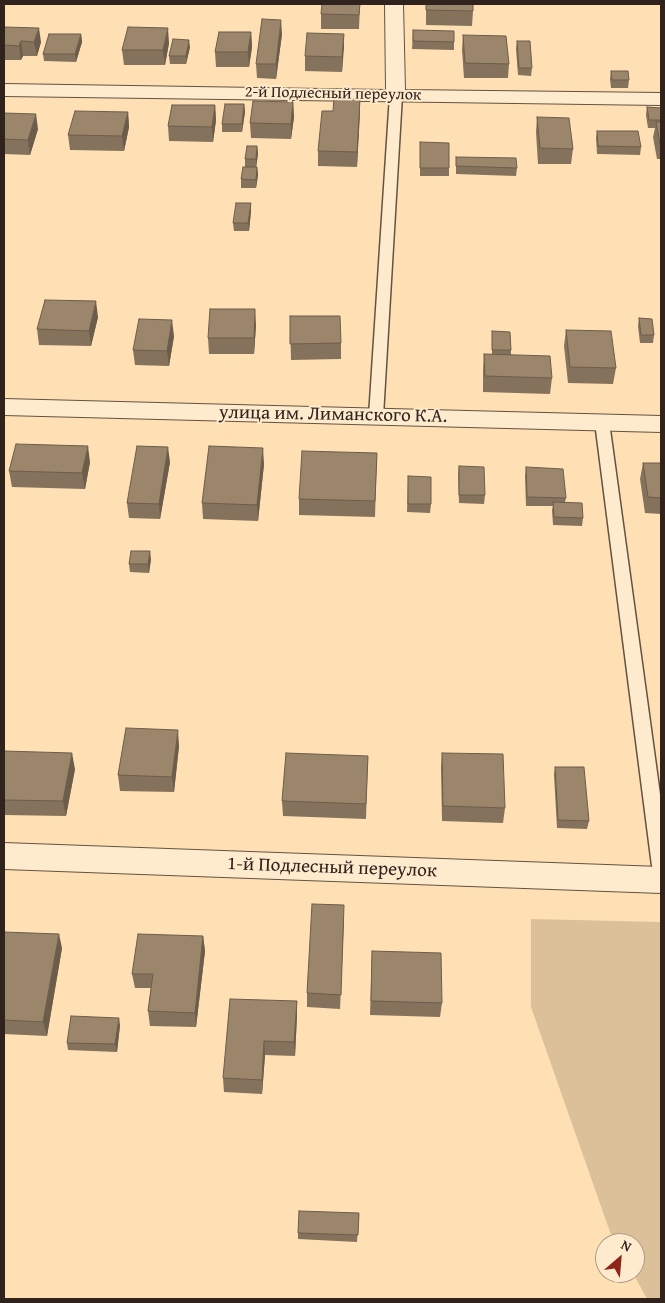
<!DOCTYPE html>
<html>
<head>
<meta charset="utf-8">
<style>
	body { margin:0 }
	#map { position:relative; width:665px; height:1303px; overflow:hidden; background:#fee0b4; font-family:"Gentium Book Plus",serif }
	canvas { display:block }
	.frame { position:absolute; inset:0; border:5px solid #30221c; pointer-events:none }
	.north { position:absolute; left:595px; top:1233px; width:50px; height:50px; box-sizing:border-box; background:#feebce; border:1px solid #ac9b87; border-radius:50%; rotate:27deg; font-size:14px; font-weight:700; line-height:20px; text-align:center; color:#30221c }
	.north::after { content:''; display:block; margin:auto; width:18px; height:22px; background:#8f2418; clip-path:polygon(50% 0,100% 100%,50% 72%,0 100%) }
</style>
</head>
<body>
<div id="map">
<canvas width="665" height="1303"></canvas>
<div class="frame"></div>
<div class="north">N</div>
</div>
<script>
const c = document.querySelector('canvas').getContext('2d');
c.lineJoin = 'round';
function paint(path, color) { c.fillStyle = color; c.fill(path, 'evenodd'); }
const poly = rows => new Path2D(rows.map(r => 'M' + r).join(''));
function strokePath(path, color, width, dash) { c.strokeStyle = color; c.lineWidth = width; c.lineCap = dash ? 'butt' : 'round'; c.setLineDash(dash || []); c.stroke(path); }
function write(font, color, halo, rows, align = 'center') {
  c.font = font + ' "Gentium Book Plus",serif'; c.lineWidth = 4; c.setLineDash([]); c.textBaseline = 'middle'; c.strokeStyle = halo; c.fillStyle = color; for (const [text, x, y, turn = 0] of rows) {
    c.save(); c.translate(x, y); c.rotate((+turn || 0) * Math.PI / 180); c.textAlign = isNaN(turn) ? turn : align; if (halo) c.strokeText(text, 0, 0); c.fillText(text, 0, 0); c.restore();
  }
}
paint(poly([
	[531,919,661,922,661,1299,647,1299,633,1273,635,1273,635,1243,616,1243,610,1232,531,1007]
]), '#dbc09a');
const lane = poly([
	[396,92,402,95,383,416,376,421,369,416,390,95,396,92],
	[602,417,609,422,661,802,661,874,655,871,652,866,595,422,602,417]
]);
const street = poly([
	[385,4,403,4,405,90,661,93,661,105,4,96,4,84,386,90,385,4],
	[4,399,661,416,661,432,4,415,4,399],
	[4,843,661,867,661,893,4,869,4,843]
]);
strokePath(lane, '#645242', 3);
strokePath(street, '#645242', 2);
paint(lane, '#feebce');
paint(street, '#feebce');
paint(poly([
	[360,4,359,29,321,29,321,14],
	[426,4,473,11,472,26,426,25],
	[4,27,41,42,37,56,23,56,21,60,4,60],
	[413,30,454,42,454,50,412,49],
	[251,32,252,47,249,67,216,67,215,52],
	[81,34,82,42,76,62,44,61,43,54],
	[282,34,276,79,257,78,256,64],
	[344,34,342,72,305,71,305,56],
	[463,35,509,64,508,78,464,78,462,50],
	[517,41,532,68,531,76,518,75,516,49],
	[169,43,165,65,124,65,122,50],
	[190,47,186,64,170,64,169,56],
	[611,71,629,80,628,88,611,88,610,79],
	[360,99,357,167,318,166,318,151,333,111],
	[293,102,294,117,291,139,251,138,250,123],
	[244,104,245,112,242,132,222,132,222,124],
	[215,105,216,120,213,142,169,141,168,126],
	[647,107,661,108,661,159,657,159,653,137,655,128,648,128,646,115],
	[128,112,129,127,124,151,70,150,68,135],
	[4,113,38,129,30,155,4,154],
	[537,117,573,149,571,164,538,164,536,132],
	[597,131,641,147,640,155,597,154,596,138],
	[420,142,449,168,449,176,420,176],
	[257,146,258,154,256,167,257,167,258,175,256,188,241,188,241,179,245,167,245,159],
	[456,157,517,168,516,176,456,174],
	[251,203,251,211,249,231,234,231,233,223],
	[290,316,341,343,341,359,291,360],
	[98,317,91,346,39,345,37,329],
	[639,318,654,335,653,343,640,343,638,326],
	[256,325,254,354,209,354,208,338],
	[566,330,616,368,613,384,568,383,564,346],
	[492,331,511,350,511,355,552,378,550,394,483,392,483,370,484,354,492,355],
	[174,336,169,366,135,365,133,350],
	[377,453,375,517,299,515,299,499],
	[90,462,85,489,12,487,9,471],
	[170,462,160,519,129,518,127,503],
	[643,463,661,463,661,514,645,513,640,479],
	[264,464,258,521,203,519,202,503],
	[459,466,485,495,484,504,459,503,458,474],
	[526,467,566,498,565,502,583,518,582,526,553,525,552,510,553,506,526,506,525,476],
	[408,476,431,504,430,513,407,512],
	[151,559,149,573,130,572,129,564],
	[179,746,174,792,120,791,118,775],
	[4,751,75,769,66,816,4,815],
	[442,753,505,808,503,823,442,821,441,768],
	[368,756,366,819,283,816,282,801],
	[555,767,589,821,587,829,557,828,554,775],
	[344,920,340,1009,307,1007,307,993],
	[4,932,62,948,47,1036,4,1034],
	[203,936,205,951,196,1027,150,1026,148,1011,151,988,135,988,132,974],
	[372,951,442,1003,440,1017,370,1015],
	[297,1001,297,1015,295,1056,265,1055,262,1094,224,1092,223,1078],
	[120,1025,117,1052,68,1050,67,1043],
	[359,1213,357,1242,298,1239,298,1233]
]), '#85725c');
paint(poly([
	[281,20,282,34,276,79,276,64],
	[39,28,41,42,37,56,34,42],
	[168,28,169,43,165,65,163,50],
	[251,32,252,47,249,67,248,52],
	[81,34,82,42,76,62,75,54],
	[344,34,344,48,342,72,342,57],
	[189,40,190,47,186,64,186,56],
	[21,41,23,56,21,60,19,46],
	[360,99,360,114,357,167,357,152],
	[293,102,294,117,291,139,291,124],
	[244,104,245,112,242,132,242,124],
	[215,105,216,120,213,142,212,127],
	[128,112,129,127,124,151,122,136],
	[36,114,38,129,30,155,28,140],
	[257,146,258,154,256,168,256,159],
	[257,167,258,175,256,188,256,180],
	[251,203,251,211,249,231,248,223],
	[96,301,98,317,91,346,89,331],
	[255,309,256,325,254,354,254,338],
	[172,320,174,336,169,366,167,351],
	[88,446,90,462,85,489,82,473],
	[168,447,170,462,160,519,159,504],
	[263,448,264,464,258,521,257,505],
	[150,551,151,559,149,573,148,564],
	[178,730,179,746,174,792,172,777],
	[72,753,75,769,66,816,63,801],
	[59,934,62,948,47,1036,43,1022],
	[203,936,205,951,196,1027,195,1013],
	[297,1001,297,1015,295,1056,294,1042],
	[119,1018,120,1025,117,1052,115,1044],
	[264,1041,265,1055,262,1094,262,1080]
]), '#6c5d4b');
const building = poly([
	[322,4,360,4,359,15,321,14,322,4],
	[426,4,473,4,473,11,426,10,426,4],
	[262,19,281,20,276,64,256,64,262,19],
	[4,27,39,28,34,42,21,41,19,46,4,45,4,27],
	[128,27,168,28,163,50,122,50,128,27],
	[413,30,454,31,454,42,413,41,413,30],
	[219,32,251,32,248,52,215,52,219,32],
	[307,33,344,34,342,57,305,56,307,33],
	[49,34,81,34,75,54,43,54,49,34],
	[463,35,506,36,509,64,465,63,463,35],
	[173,39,189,40,186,56,169,56,173,39],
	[517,41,530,41,532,68,519,68,517,41],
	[611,71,628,71,629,80,612,80,611,71],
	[334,98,360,99,357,152,318,151,322,111,333,111,334,98],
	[253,101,293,102,291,124,250,123,253,101],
	[225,104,244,104,242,124,222,124,225,104],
	[172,105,215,105,212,127,168,126,172,105],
	[647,107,661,108,661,120,649,120,647,107],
	[75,111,128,112,122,136,68,135,75,111],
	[4,113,36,114,28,140,4,139,4,113],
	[537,117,569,118,573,149,540,148,537,117],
	[656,122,661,122,661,144,660,144,656,122],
	[597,131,638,131,641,147,598,146,597,131],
	[420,142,449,143,449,168,420,168,420,142],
	[247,146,257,146,256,159,245,159,247,146],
	[456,157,516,158,517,168,456,166,456,157],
	[243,167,257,167,256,180,241,179,243,167],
	[236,203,251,203,248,223,233,223,236,203],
	[45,300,96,301,89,331,37,329,45,300],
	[210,309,255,309,254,338,208,338,210,309],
	[290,316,340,316,341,343,290,344,290,316],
	[639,318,652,319,654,335,641,335,639,318],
	[139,319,172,320,167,351,133,350,139,319],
	[566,330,611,331,616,368,570,367,566,330],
	[492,331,510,332,511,350,492,350,492,331],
	[484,354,550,356,552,378,485,376,484,354],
	[16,444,88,446,82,473,9,471,16,444],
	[137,446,168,447,159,504,127,503,137,446],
	[209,446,263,448,257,505,202,503,209,446],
	[302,451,377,453,375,501,299,499,302,451],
	[643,463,661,463,661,498,648,497,643,463],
	[459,466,484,467,485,495,459,495,459,466],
	[526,467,563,469,566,498,527,497,526,467],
	[408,476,431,477,431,504,408,504,408,476],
	[553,502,582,503,583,518,554,517,553,502],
	[131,551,150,551,148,564,129,564,131,551],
	[126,728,178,730,172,777,118,775,126,728],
	[4,751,72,753,63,801,4,800,4,751],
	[286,753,368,756,366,804,282,801,286,753],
	[442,753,503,754,505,808,443,806,442,753],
	[555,767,584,767,589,821,558,820,555,767],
	[312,904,344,905,341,995,307,993,312,904],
	[4,932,59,934,43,1022,4,1020,4,932],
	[138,934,203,936,195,1013,148,1011,153,974,132,974,138,934],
	[372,951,441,953,442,1003,371,1001,372,951],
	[230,999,297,1001,294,1042,264,1041,262,1080,223,1078,230,999],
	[71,1016,119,1018,115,1044,67,1043,71,1016],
	[299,1211,359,1213,358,1235,298,1233,299,1211]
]);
paint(building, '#9b856b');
strokePath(building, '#6c5d4b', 1);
write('16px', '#30221c', '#feebce', [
	["2-й Подлесный переулок",333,94,1]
]);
write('19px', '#30221c', '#feebce', [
	["улица им. Лиманского К.А.",333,415,1],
	["1-й Подлесный переулок",332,868,2]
]);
</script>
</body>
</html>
